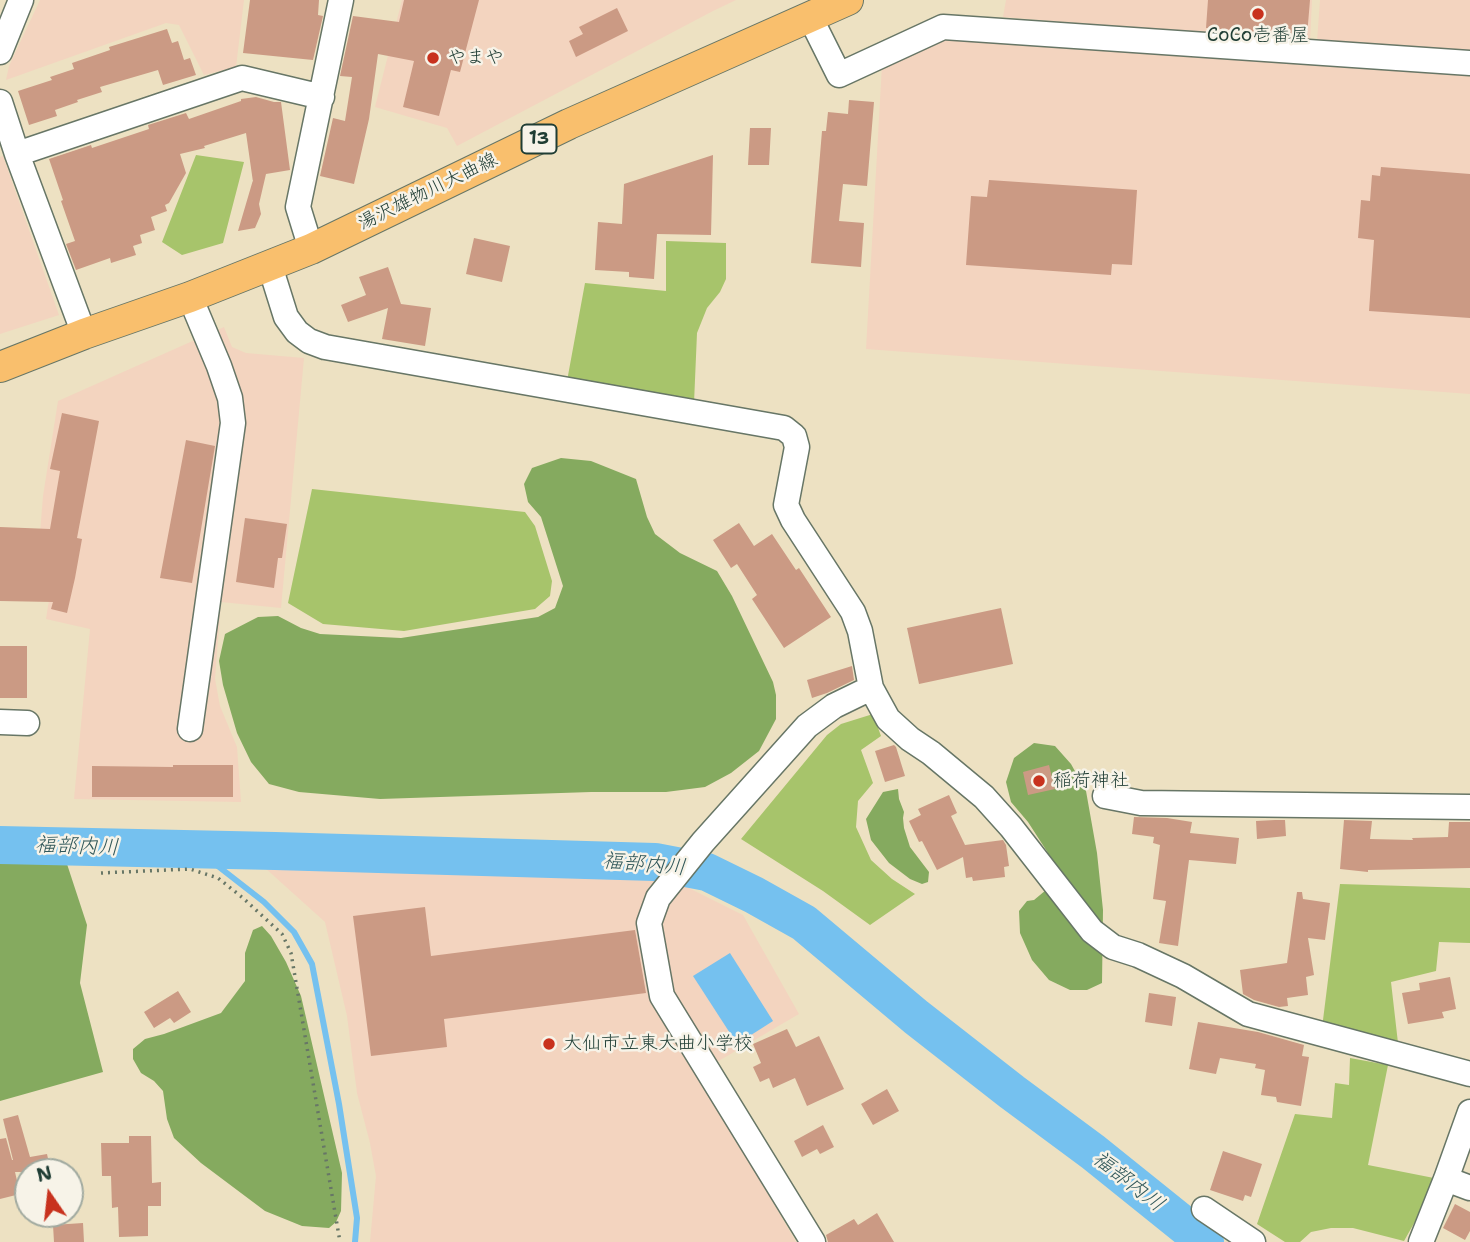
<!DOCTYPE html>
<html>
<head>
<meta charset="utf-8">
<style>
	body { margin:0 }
	#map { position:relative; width:1470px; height:1242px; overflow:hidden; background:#ede1c2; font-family:"Shantell Sans",sans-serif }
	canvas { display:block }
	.north { position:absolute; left:14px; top:1158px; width:70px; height:70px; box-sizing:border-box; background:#f7f3e8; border:2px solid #a1aaa0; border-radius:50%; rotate:346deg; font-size:19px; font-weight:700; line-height:28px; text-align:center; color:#1f3d34 }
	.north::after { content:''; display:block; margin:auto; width:24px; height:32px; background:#c8321e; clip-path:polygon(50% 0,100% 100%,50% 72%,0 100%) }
</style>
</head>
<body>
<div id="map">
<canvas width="1470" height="1242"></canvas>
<div class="north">N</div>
</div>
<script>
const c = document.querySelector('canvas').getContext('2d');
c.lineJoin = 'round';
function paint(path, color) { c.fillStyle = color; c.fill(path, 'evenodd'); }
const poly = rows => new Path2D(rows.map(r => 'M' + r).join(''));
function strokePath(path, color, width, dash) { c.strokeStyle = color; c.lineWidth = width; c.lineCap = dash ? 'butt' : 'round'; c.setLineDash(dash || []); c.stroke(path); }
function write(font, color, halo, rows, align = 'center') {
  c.font = font + ' "Shantell Sans","Klee One",sans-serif'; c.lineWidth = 5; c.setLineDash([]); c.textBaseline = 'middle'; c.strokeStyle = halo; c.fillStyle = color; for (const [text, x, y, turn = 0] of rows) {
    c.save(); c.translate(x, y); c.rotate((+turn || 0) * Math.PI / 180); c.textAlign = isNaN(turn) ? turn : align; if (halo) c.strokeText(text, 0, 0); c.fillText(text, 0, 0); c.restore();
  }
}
paint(poly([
	[40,0,244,0,236,67,204,75,179,25,166,23,6,80,9,66],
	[402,0,736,0,713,11,457,146,447,128,375,107],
	[1006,0,1312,0,1310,42,1003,17],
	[1320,0,1470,0,1470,54,1317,42],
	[938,35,1470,73,1470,394,866,349,882,65],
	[3,156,59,315,0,334,0,157],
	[224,327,232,347,246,353,304,358,281,608,221,602,215,679,220,706,237,747,241,802,74,799,90,629,46,619,53,574,37,571,43,496,58,401],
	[264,867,673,880,743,915,799,1014,698,1073,796,1242,370,1242,376,1176,370,1143,357,1093,347,1016,325,922]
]), '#f3d4bf');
paint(poly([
	[196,155,244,162,223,243,182,255,162,242],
	[666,241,726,243,726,279,720,292,707,308,697,333,694,403,567,381,585,283,666,291],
	[312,489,525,512,535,526,552,581,550,596,535,609,404,631,323,624,288,603],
	[873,714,881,736,861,750,873,783,858,801,856,827,871,860,892,879,915,894,870,925,823,891,741,839,827,735,841,724],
	[1340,884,1470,888,1470,943,1439,942,1436,971,1391,982,1398,1043,1322,1028],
	[1350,1058,1388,1065,1368,1165,1439,1179,1404,1241,1353,1228,1331,1228,1311,1232,1300,1242,1285,1242,1257,1224,1295,1114,1332,1118,1335,1083,1349,1085]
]), '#a7c46b');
paint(poly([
	[561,458,591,461,636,479,647,517,655,534,680,553,717,571,732,596,773,682,776,695,776,719,759,751,731,773,705,787,666,792,591,792,380,799,299,792,269,784,251,762,237,733,223,685,219,661,225,634,258,617,278,616,301,628,320,634,401,638,538,617,555,608,563,586,541,517,528,502,524,484,532,468],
	[1034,743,1055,746,1071,764,1086,791,1097,853,1103,910,1102,983,1087,990,1070,990,1049,980,1032,960,1020,933,1019,911,1027,901,1034,900,1046,890,1048,853,1028,822,1011,802,1006,782,1014,758],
	[898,789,899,799,904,812,903,818,904,828,910,847,929,872,928,882,922,884,910,879,889,863,871,840,866,819,883,792],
	[0,859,66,861,87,925,80,983,103,1072,0,1101],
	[262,926,271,936,286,962,301,996,342,1173,341,1211,336,1222,329,1228,302,1226,265,1211,201,1163,174,1138,167,1119,163,1091,154,1081,141,1073,133,1059,133,1049,145,1039,164,1034,221,1013,245,981,245,953,253,930]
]), '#85aa5f');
paint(poly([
	[730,953,773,1021,737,1044,693,976]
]), '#75c1ef');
strokePath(poly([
	[196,849,264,902,294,932,312,964,339,1104,357,1218,355,1242]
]), '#75c1ef', 6);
strokePath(poly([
	[0,845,275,851,655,862,707,872,754,895,804,923,916,1017,1012,1092,1093,1152,1205,1242]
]), '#75c1ef', 38);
paint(poly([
	[250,0,319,0,318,15,323,16,313,60,243,53],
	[404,0,479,0,460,72,451,70,439,116,403,107,414,61,378,54,369,119,354,184,320,176,333,118,345,121,352,77,340,76,353,16,399,22],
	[1208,0,1310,0,1307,36,1206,28],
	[617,8,628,31,576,57,569,41,583,34,579,27],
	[167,29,172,43,178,41,184,60,190,58,196,75,163,85,158,70,100,87,102,92,77,100,78,102,55,110,57,116,29,125,18,91,52,80,50,77,74,69,72,63,110,50,109,47],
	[256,97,274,102,281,102,290,170,266,174,259,204,261,214,255,228,238,231,253,180,253,182,246,133,204,146,205,148,180,154,186,173,169,203,165,205,167,211,151,217,155,230,140,235,142,243,133,246,136,255,111,263,110,258,76,270,66,244,75,241,61,201,63,200,49,159,91,145,92,148,149,129,148,125,186,113,189,119,241,101,241,99],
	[849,100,874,102,867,186,843,184,839,221,864,223,861,267,811,263,822,131,826,131,828,112,848,114],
	[750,128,771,128,769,165,748,165],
	[713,155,711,235,657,234,654,279,629,277,629,272,595,270,598,222,622,224,624,184],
	[1381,167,1470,174,1470,318,1369,311,1374,240,1358,238,1361,200,1370,201,1372,175,1380,176],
	[989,180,1137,190,1132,265,1112,264,1111,275,966,265,971,196,987,197],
	[474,238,510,246,502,282,466,274],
	[388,267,401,304,431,308,425,346,382,339,388,308,348,322,341,305,366,295,359,277],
	[62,413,99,421,77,538,82,539,75,578,67,613,51,609,53,602,0,601,0,527,50,529,60,471,50,469],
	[186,440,215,446,192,583,160,578],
	[245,518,287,524,282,558,278,558,274,588,236,582],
	[739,523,754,546,772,534,796,570,799,568,831,617,784,648,752,599,757,595,737,564,731,568,713,540],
	[1001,608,1013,664,919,684,907,628],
	[0,646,27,646,27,698,0,698],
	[852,666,854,680,827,693,812,698,807,680],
	[894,745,896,747,905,776,885,782,875,751],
	[173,765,233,765,233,797,92,797,92,766,173,767],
	[1049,765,1055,789,1028,795,1023,772],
	[949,795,957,813,951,816,965,845,1003,840,1006,845,1009,866,1004,867,1005,877,973,881,972,877,966,878,963,857,937,870,922,841,919,842,909,821,921,815,918,809],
	[1134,817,1167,818,1192,822,1190,833,1239,838,1236,864,1189,860,1178,946,1159,943,1166,901,1153,899,1160,845,1153,843,1154,837,1132,834],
	[1275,820,1285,820,1286,836,1257,839,1256,821],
	[1344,820,1372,821,1370,839,1413,840,1412,838,1448,837,1449,822,1470,822,1470,868,1368,870,1368,872,1340,869],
	[1297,892,1302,892,1303,899,1330,903,1325,940,1308,938,1314,975,1306,977,1308,995,1287,998,1288,1006,1279,1007,1254,1000,1243,994,1240,970,1287,963],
	[425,907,431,956,635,930,646,993,444,1019,447,1047,371,1056,353,916],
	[1450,977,1456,1009,1442,1012,1444,1018,1408,1024,1402,993,1420,990,1419,983],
	[178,991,191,1012,174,1023,170,1018,154,1028,144,1012],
	[1149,993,1176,997,1172,1026,1145,1022],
	[1198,1022,1258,1032,1304,1045,1302,1056,1309,1057,1301,1106,1277,1102,1276,1097,1261,1095,1265,1070,1255,1068,1256,1064,1220,1058,1216,1074,1189,1069],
	[787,1029,796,1047,819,1036,844,1089,807,1106,795,1078,773,1088,769,1078,760,1082,753,1067,761,1063,753,1044],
	[887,1089,899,1111,873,1125,861,1104],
	[18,1115,30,1157,47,1154,51,1172,15,1172,20,1194,0,1199,0,1139,6,1138,12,1160,13,1160,3,1119],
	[823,1125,834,1147,820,1154,817,1149,802,1157,794,1141],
	[129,1136,151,1136,152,1183,161,1182,161,1206,148,1206,148,1236,119,1237,118,1207,112,1208,111,1176,102,1176,101,1143,129,1143],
	[1223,1151,1262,1164,1251,1197,1245,1195,1243,1201,1210,1190],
	[1455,1204,1470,1212,1470,1231,1465,1240,1443,1228],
	[877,1213,894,1242,828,1242,826,1235,854,1219,858,1225],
	[83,1223,84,1242,54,1242,53,1225]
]), '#cb9a84');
const minor = poly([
	[810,17,839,75,943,27,1470,63],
	[0,52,21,0],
	[0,102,17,154,84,334],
	[17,154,242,78,322,97],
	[311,249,298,207,341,0],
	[270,266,286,317,297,332,309,341,325,347,784,428,794,436,797,447,786,505,793,520,853,612,860,631,871,688,888,719,910,739,931,753,984,797,1011,827,1092,931,1113,947,1138,955,1183,976,1248,1014,1470,1074],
	[190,297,219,366,230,398,233,423,190,729],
	[0,722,27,723],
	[1105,796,1141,803,1470,807],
	[1446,1179,1470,1188],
	[1204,1209,1253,1242],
	[813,1242,662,996,649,923,658,898,703,842,807,726,834,706,871,688],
	[1421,1242,1446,1179,1470,1112]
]);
const major = poly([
	[0,367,84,334,190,297,311,249,569,124,848,0]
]);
strokePath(minor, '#677666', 27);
strokePath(major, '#677666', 32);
strokePath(poly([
	[101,873,190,869,218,878,243,898,282,934,291,953,340,1242]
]), '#677666', 3.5, [2, 5]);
strokePath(minor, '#fff', 24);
strokePath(major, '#f9bf6d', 30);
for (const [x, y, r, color] of [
	[1258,14,7,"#c8321e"],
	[433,58,7,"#c8321e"],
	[1039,781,7,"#c8321e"],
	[549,1044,7,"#c8321e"]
]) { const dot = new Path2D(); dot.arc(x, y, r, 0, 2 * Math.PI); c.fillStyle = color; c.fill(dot); strokePath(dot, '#f7f3e8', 2.5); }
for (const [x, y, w] of [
	[539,139,35]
]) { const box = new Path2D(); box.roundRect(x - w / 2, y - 14.5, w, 29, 5); c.fillStyle = '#f7f3e8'; c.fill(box); strokePath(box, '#1f3d34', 2); }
write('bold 18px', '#1f3d34', null, [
	["13",539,139]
]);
write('19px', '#1f3d34', '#f7f3e8', [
	["CoCo壱番屋",1258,36,"center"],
	["やまや",447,58],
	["稲荷神社",1053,781],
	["大仙市立東大曲小学校",563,1044]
], 'left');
write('19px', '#1f3d34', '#f7f3e8', [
	["湯沢雄物川大曲線",428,192,-26]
]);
write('italic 21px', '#305759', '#f7f3e8', [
	["福部内川",77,847,2],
	["福部内川",644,865,5],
	["福部内川",1128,1182,38]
]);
</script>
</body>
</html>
